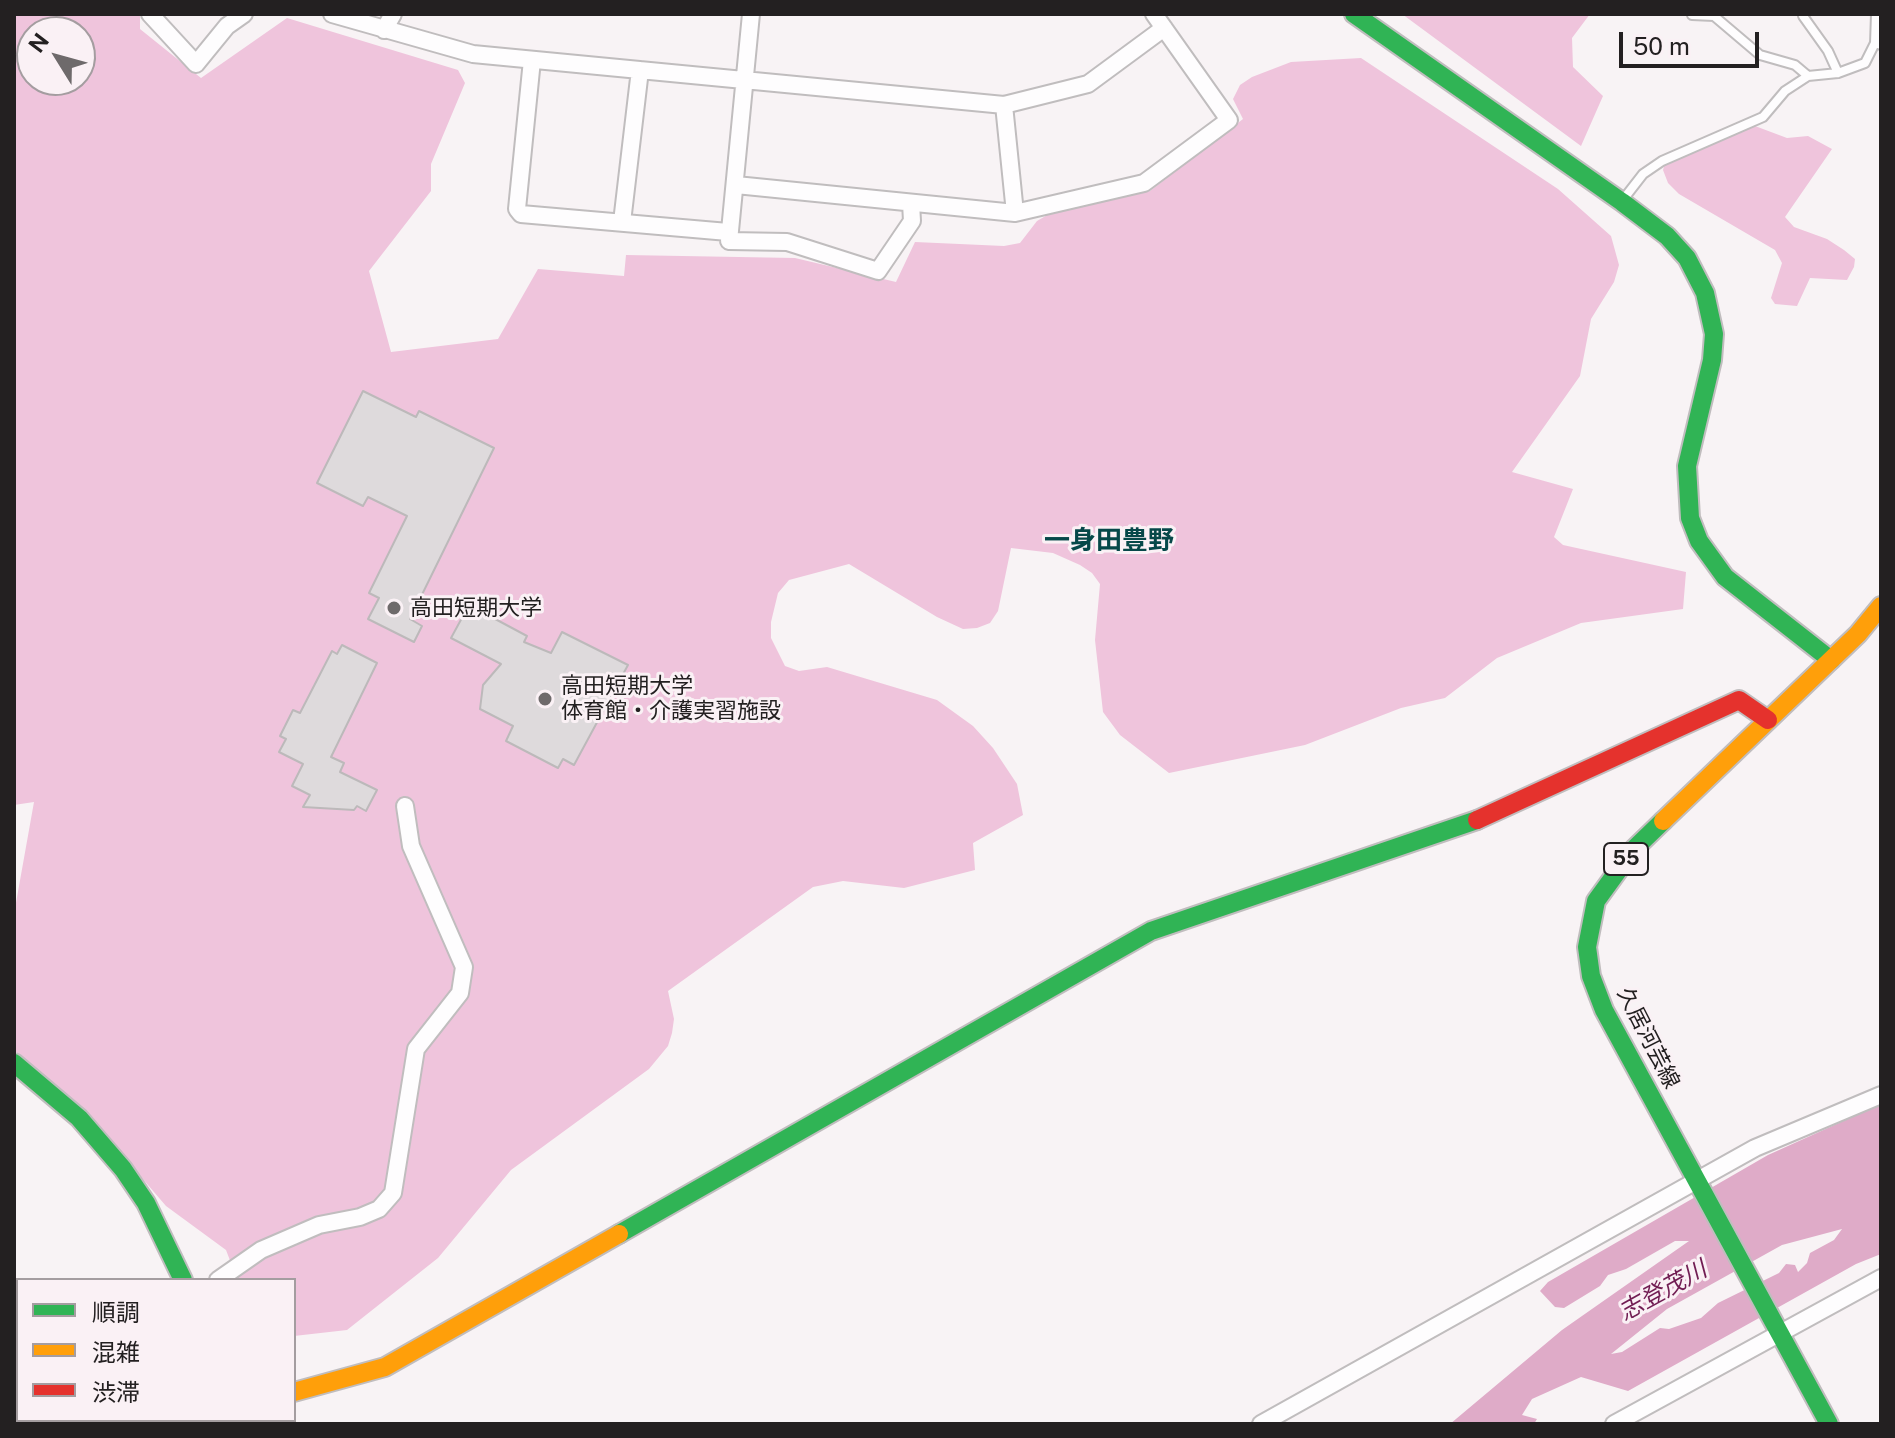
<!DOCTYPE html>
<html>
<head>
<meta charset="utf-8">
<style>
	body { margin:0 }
	#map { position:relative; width:1895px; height:1438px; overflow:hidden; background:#f8f3f5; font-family:"Public Sans","Noto Sans JP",sans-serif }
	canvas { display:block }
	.frame { position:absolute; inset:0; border:16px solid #232021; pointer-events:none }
	.legend { position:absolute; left:16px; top:1278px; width:280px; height:144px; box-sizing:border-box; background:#faf1f5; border:2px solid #a49da0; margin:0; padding:10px 14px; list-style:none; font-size:24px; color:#232021 }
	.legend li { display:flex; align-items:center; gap:16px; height:40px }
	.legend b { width:40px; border:2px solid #a49da0 }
	.north { position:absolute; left:16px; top:16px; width:80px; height:80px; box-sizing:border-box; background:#faf1f5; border:2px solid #a49da0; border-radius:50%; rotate:307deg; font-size:22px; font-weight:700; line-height:32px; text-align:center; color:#232021 }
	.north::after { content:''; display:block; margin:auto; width:28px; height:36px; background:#6e6a6b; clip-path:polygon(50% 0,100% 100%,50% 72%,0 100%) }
	.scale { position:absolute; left:1619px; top:32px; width:140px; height:36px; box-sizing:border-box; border:4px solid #232021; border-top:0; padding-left:10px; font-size:24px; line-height:28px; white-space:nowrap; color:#232021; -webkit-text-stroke:6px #faf1f5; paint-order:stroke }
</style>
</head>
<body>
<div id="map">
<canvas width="1895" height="1438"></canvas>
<div class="frame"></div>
<ul class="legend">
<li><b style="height:10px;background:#30b455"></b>順調</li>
<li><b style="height:10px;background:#ff9f0a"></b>混雑</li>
<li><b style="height:10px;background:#e5322d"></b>渋滞</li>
</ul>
<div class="north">N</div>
<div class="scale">50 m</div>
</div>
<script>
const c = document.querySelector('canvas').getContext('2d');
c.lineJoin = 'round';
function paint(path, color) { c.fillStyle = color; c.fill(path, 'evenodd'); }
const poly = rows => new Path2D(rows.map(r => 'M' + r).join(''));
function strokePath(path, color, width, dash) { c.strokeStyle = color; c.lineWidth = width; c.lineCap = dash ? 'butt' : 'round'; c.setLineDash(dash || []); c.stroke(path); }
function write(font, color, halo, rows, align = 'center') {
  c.font = font + ' "Public Sans","Noto Sans JP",sans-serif'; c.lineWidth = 6; c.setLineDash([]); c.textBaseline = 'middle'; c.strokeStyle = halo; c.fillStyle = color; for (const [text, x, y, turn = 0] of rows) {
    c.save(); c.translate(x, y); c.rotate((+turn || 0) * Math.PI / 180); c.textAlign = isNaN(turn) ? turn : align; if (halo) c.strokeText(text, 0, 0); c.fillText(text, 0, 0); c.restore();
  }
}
paint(poly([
	[14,14,140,14,140,29,201,78,287,18,458,70,465,83,431,164,431,191,369,271,391,352,498,339,538,269,624,276,626,255,795,258,896,282,915,242,1004,246,1020,243,1037,221,1049,214,1150,191,1243,119,1233,99,1240,85,1252,77,1291,62,1361,58,1558,189,1611,236,1619,265,1614,282,1591,319,1580,376,1512,472,1573,489,1554,537,1563,545,1686,572,1683,609,1581,623,1497,658,1445,698,1401,708,1305,745,1169,773,1120,735,1103,712,1095,640,1100,584,1092,573,1080,565,1053,553,1011,548,998,611,990,623,977,628,963,629,937,617,849,564,789,580,778,593,771,622,771,638,785,666,799,671,827,667,937,700,973,726,993,748,1017,784,1023,815,973,843,975,870,904,888,843,881,813,887,668,991,674,1019,672,1033,668,1046,649,1069,511,1170,438,1258,347,1330,294,1336,294,1280,224,1280,231,1263,226,1250,166,1206,99,1128,14,1050,14,914,34,802,14,805],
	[32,32,80,32,80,80,32,80],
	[1402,14,1590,14,1572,38,1573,67,1603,96,1581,146],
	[1755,126,1787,138,1808,136,1832,149,1785,217,1794,227,1827,239,1844,250,1855,259,1854,267,1847,280,1810,278,1797,306,1775,304,1771,298,1782,263,1775,250,1679,194,1668,183,1663,170,1667,156]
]), '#efc4dc');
paint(poly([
	[1881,1104,1881,1254,1856,1264,1628,1391,1581,1377,1532,1399,1522,1415,1537,1419,1534,1424,1450,1424,1562,1330,1689,1241,1675,1241,1626,1269,1608,1275,1600,1286,1564,1308,1555,1307,1540,1291,1548,1282,1768,1155],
	[1842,1229,1834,1240,1810,1253,1807,1263,1798,1272,1795,1265,1786,1264,1779,1273,1718,1303,1701,1318,1669,1329,1660,1328,1622,1352,1611,1354,1667,1309,1782,1245]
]), '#dfabc8');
const building = poly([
	[363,391,416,417,419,411,494,448,410,619,422,626,414,642,368,619,379,598,369,593,407,516,368,497,363,506,317,483,363,391],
	[469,605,527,636,524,642,551,653,562,632,628,665,574,765,563,759,558,768,506,741,513,726,480,709,483,685,501,664,451,638,469,605],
	[342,645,377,663,331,757,344,763,340,772,377,790,366,811,357,806,354,810,303,807,310,795,292,786,303,764,279,752,286,739,280,736,293,710,300,713,332,651,337,654,342,645]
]);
paint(building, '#dedadc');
strokePath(building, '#bcb9ba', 2);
const lane = poly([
	[1876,14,1875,43,1881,45],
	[1692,15,1714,16,1760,55,1795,65,1808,76],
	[1803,16,1828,51,1838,73],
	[1622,201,1643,174,1662,161,1763,117,1785,91,1808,76,1838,73,1865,63,1875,43]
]);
const street = poly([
	[150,14,196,64,227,26,244,14],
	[332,14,473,54,1004,105,1088,84,1164,28],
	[751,14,729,241,787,242,878,271,912,221,911,203],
	[384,30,393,14],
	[532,60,517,209,521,214,728,232],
	[1004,105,1015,213],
	[736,185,1015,213,1144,183,1229,120,1154,14],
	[622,222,640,70],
	[218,1280,261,1250,319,1225,360,1217,379,1209,393,1193,416,1049,460,993,464,967,411,846,405,806],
	[78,1424,81,1420],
	[1261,1424,1755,1148,1881,1095],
	[1614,1424,1881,1278]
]);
const fast = poly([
	[1354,14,1622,202,1667,236,1687,258,1705,293,1714,334,1712,360,1687,466,1690,518,1699,541,1725,577,1831,660],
	[1663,821,1633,850,1596,901,1587,947,1591,976,1604,1010,1829,1424],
	[14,1063,79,1118,123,1169,146,1203,183,1280],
	[619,1234,1151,931,1477,820],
	[211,1420,212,1424]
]);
const slow = poly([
	[1663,821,1858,634,1881,606],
	[294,1392,385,1367,619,1234]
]);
const jam = poly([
	[1477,820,1739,700,1768,720]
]);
strokePath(lane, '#c0bdbe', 12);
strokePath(street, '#c0bdbe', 20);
strokePath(fast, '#c0bdbe', 22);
strokePath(slow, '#c0bdbe', 22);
strokePath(jam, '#c0bdbe', 22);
strokePath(lane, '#fefdfe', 8);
strokePath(street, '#fefdfe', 16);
strokePath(fast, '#30b455', 18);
strokePath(slow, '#ff9f0a', 18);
strokePath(jam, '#e5322d', 18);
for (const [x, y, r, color] of [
	[394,608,8,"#6e6a6b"],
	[545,699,8,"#6e6a6b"]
]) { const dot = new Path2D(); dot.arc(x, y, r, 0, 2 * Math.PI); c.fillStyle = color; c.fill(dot); strokePath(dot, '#faf1f5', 3); }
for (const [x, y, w] of [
	[1626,859,44]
]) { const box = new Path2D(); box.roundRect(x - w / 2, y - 16, w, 32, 6); c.fillStyle = '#faf1f5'; c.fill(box); strokePath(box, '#232021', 2); }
write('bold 20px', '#232021', null, [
	["55",1626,859]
]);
write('22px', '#232021', '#faf1f5', [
	["高田短期大学",410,608],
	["高田短期大学",561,686],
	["体育館・介護実習施設",561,711]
], 'left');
write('22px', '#232021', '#faf1f5', [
	["久居河芸線",1648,1038,63]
]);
write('italic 24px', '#711d53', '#faf1f5', [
	["志登茂川",1663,1291,-29]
]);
write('bold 26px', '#064849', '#faf1f5', [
	["一身田豊野",1109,541]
]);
</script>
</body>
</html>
